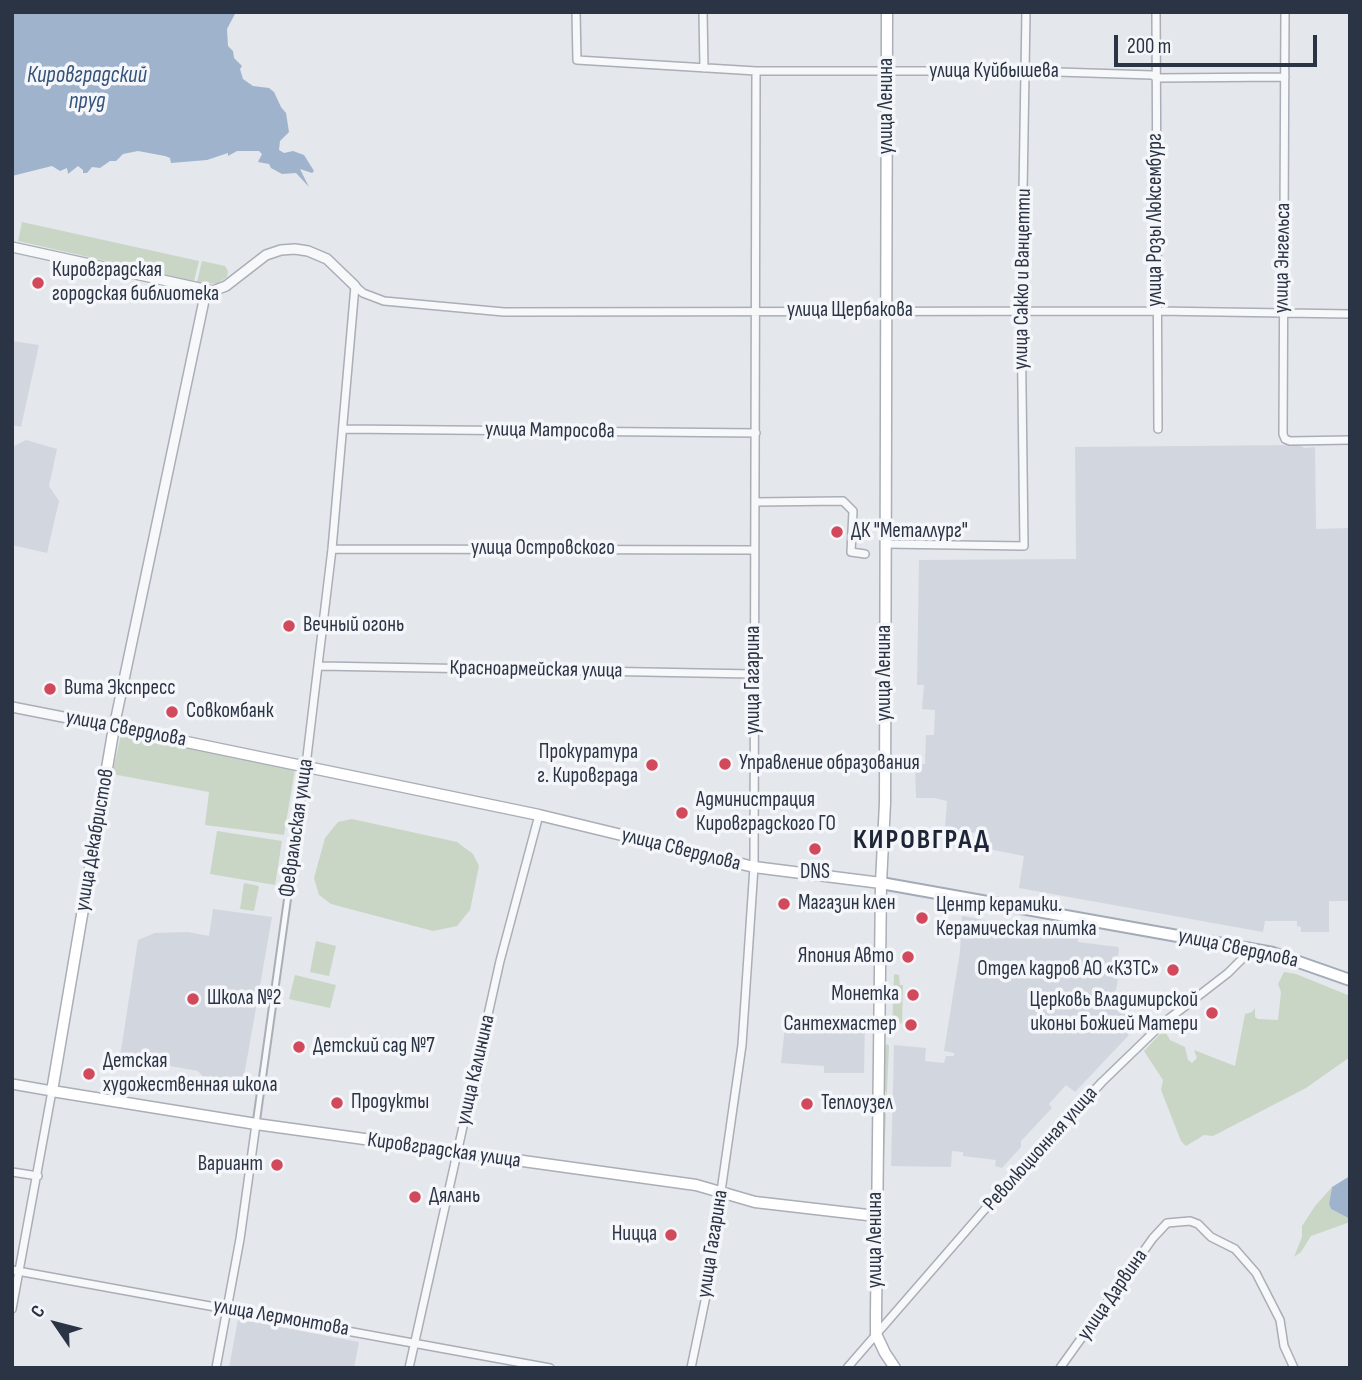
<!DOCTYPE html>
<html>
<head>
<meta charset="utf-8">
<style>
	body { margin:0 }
	#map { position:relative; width:1362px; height:1380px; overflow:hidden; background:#e4e7ec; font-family:"Sofia Sans Condensed",sans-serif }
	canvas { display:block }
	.frame { position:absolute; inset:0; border:14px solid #2b3445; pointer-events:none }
	.north { position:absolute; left:21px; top:1289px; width:70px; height:70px; -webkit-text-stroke:5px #f4f6f9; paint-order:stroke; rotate:305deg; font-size:19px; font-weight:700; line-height:28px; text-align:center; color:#2b3445 }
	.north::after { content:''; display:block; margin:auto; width:24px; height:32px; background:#2b3445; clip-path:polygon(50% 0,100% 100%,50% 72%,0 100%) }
	.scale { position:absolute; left:1114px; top:35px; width:203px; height:32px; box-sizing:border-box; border:4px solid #2b3445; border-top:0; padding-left:9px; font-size:21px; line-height:24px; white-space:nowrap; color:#2b3445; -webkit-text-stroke:5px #f4f6f9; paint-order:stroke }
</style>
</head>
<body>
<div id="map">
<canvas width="1362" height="1380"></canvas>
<div class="frame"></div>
<div class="north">С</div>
<div class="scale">200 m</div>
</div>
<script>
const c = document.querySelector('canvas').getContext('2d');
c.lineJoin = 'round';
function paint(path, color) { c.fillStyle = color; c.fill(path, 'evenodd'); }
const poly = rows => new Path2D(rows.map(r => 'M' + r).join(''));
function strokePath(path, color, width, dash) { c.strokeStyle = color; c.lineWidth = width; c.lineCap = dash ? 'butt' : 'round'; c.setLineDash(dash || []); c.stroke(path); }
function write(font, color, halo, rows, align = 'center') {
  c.font = font + ' "Sofia Sans Condensed",sans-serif'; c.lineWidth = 7; c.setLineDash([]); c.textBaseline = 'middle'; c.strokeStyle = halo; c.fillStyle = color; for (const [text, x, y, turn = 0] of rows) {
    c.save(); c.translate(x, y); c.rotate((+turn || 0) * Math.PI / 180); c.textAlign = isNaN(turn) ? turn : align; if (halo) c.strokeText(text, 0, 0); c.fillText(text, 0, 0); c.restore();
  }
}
paint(poly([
	[12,341,39,345,21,427,12,425],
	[26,440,57,449,49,486,59,501,47,553,12,545,12,447],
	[1300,445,1304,448,1315,447,1316,529,1350,528,1350,901,1329,901,1329,932,1301,932,1301,927,1297,926,1297,921,1265,921,1263,932,1019,888,1024,856,988,849,989,834,945,830,947,801,934,798,916,798,915,764,925,764,926,735,934,735,935,710,922,709,924,685,917,685,919,560,1076,559,1075,447],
	[213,909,272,917,241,1093,201,1086,203,1077,198,1071,120,1057,138,940,155,933,188,932,209,936],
	[962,916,1078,937,1078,942,1118,947,1119,949,1116,968,1120,969,1113,1004,1130,1007,1127,1033,1129,1035,1075,1092,1066,1085,1049,1104,1052,1108,1021,1141,1021,1147,1002,1168,995,1166,996,1160,963,1156,963,1152,952,1151,951,1167,891,1166,894,1045,926,1048,925,1061,944,1063,946,1056,954,1056,954,1053,944,1051,960,952],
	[786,1018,865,1019,864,1073,824,1073,824,1066,781,1063],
	[238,1319,359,1342,354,1368,229,1368]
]), '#d2d6de');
paint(poly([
	[22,222,199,261,194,281,18,241],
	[202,261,225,266,228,271,227,277,217,284,197,282],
	[121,735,295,769,284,835,205,825,209,792,112,774],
	[352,819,457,842,473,854,479,866,470,910,457,926,433,931,331,904,319,895,314,878,325,838,338,822],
	[217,831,282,841,275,885,210,874],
	[244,883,259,886,254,911,240,909],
	[316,941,336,946,329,976,310,972],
	[1284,972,1296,974,1350,996,1350,1057,1306,1088,1213,1136,1204,1135,1186,1146,1181,1141,1161,1090,1163,1080,1144,1051,1160,1034,1166,1033,1170,1040,1185,1047,1188,1060,1192,1063,1197,1058,1194,1050,1235,1066,1245,1014,1252,1012,1255,1008,1255,1017,1258,1019,1278,1020,1281,992,1278,984],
	[894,974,899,975,900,985,903,985,902,1022,892,1033],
	[295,975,336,985,330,1008,289,999],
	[887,1044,889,1046,883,1181,881,1179,883,1113,885,1110,886,1092,883,1090,883,1048],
	[1332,1187,1329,1204,1331,1209,1350,1219,1350,1222,1311,1236,1301,1252,1294,1257,1302,1237,1302,1226,1315,1206]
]), '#c9d6c5');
paint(poly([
	[12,12,236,12,227,29,228,46,233,51,234,58,242,66,240,69,243,79,253,86,269,88,274,92,281,107,286,113,289,132,280,141,279,150,284,153,293,151,304,155,314,171,312,173,300,169,309,187,296,173,282,174,271,168,269,164,258,162,262,154,259,151,237,151,228,156,228,153,207,160,171,163,170,158,165,156,138,151,123,154,116,161,110,161,100,168,92,167,87,173,83,173,83,170,78,166,68,174,67,168,60,171,52,166,12,176],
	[1350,1176,1350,1219,1331,1209,1329,1204,1332,1187]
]), '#9fb4cc');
const pedestrian = poly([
	[256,1124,306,767]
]);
const minor = poly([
	[576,12,577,60,756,71,1026,71,1152,75,1157,78,1285,77],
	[703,12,704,68],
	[1156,12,1158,429],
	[1285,12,1283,434,1285,439,1290,441,1350,440],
	[355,286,363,293,384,301,504,312,1156,311,1350,314],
	[344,429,756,433],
	[755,502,843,501,853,511,851,552,865,554],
	[886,544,1024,546,1021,312,1026,12],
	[332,549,754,550],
	[320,666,753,674],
	[306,765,332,549,355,286],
	[12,1172,38,1176],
	[12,1270,550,1368],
	[12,1309,52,1091],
	[216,1368,240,1239,256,1124],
	[409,1368,500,961,539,815],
	[691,1368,706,1296,742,1045,754,867,756,71],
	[847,1368,999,1193,1102,1082,1162,1024,1228,973,1252,949],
	[1060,1368,1153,1238,1167,1223,1190,1221,1198,1224,1211,1237,1235,1249,1256,1273,1280,1320,1284,1346,1294,1368]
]);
const tertiary = poly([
	[12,247,213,291,226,286,266,255,281,250,295,249,308,251,327,259,355,286],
	[12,707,114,727,206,291],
	[12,1084,52,1091]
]);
const secondary = poly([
	[887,12,885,803,881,883,876,1315,876,1334,885,1353,895,1368],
	[876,1216,755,1202,696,1185,256,1124,52,1091,114,727,539,815,754,867,881,883]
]);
const primary = poly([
	[881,883,1273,953,1350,980]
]);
strokePath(pedestrian, '#a9aeb7', 9);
strokePath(minor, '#a9aeb7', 10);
strokePath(tertiary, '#a9aeb7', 12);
strokePath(secondary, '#a9aeb7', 13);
strokePath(primary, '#a3abb8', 14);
strokePath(pedestrian, '#f7f8fa', 5);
strokePath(minor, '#f7f8fa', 7);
strokePath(tertiary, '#f7f8fa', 9);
strokePath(secondary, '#fff', 10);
strokePath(primary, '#fff', 10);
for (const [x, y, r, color] of [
	[38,283,7,"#d1495b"],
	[837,532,7,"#d1495b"],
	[289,626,7,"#d1495b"],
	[50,689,7,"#d1495b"],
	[172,712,7,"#d1495b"],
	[725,764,7,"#d1495b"],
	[652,765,7,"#d1495b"],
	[682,813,7,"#d1495b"],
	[815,849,7,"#d1495b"],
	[784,904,7,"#d1495b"],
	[922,918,7,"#d1495b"],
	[908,957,7,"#d1495b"],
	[1173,970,7,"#d1495b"],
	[913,995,7,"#d1495b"],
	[193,999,7,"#d1495b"],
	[1212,1013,7,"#d1495b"],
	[911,1025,7,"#d1495b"],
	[299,1047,7,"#d1495b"],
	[89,1074,7,"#d1495b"],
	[337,1103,7,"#d1495b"],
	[807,1104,7,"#d1495b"],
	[277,1165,7,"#d1495b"],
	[415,1197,7,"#d1495b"],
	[671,1235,7,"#d1495b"]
]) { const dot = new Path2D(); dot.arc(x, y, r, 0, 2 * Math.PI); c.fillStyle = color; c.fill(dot); strokePath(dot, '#f4f6f9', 2.5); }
write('21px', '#2b3445', '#f4f6f9', [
	["улица Куйбышева",994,72],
	["улица Ленина",887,106,-90],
	["улица Розы Люксембург",1156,220,-90],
	["улица Энгельса",1283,258,-89],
	["улица Сакко и Ванцетти",1023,279,-89],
	["улица Щербакова",850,311],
	["улица Матросова",550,431,1],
	["улица Островского",543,549],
	["Красноармейская улица",536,670,1],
	["улица Ленина",885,673,-90],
	["улица Гагарина",754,680,-90],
	["улица Свердлова",126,729,11],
	["Февральская улица",297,828,-82],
	["улица Декабристов",95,840,-80],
	["улица Свердлова",681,850,14],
	["улица Свердлова",1238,949,12],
	["улица Калинина",476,1070,-77],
	["Революционная улица",1041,1149,-48],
	["Кировградская улица",444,1151,8],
	["улица Ленина",876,1240,-90],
	["улица Гагарина",713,1244,-81],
	["улица Дарвина",1113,1295,-55],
	["улица Лермонтова",281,1318,10]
]);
write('21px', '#2b3445', '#f4f6f9', [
	["Кировградская",52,271],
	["городская библиотека",52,295],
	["ДК \"Металлург\"",851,532],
	["Вечный огонь",303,626],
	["Вита Экспресс",64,689],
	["Совкомбанк",186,712],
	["Прокуратура",638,753,"right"],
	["г. Кировграда",638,777,"right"],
	["Управление образования",739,764],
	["Администрация",696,801],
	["Кировградского ГО",696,825],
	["DNS",815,873,"center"],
	["Магазин клен",798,904],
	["Центр керамики.",936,906],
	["Керамическая плитка",936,930],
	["Япония Авто",894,957,"right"],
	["Отдел кадров АО «КЗТС»",1159,970,"right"],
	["Монетка",899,995,"right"],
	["Школа №2",207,999],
	["Церковь Владимирской",1198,1001,"right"],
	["иконы Божией Матери",1198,1025,"right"],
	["Сантехмастер",897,1025,"right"],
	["Детский сад №7",313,1047],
	["Детская",103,1062],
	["художественная школа",103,1086],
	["Продукты",351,1103],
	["Теплоузел",821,1104],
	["Вариант",263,1165,"right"],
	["Дялань",429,1197],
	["Ницца",657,1235,"right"]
], 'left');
write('italic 23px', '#34527a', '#f4f6f9', [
	["Кировградский",87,76],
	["пруд",87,102]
]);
c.letterSpacing = '2px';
write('bold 28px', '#1d2536', '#f4f6f9', [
	["КИРОВГРАД",922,841]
]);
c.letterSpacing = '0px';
</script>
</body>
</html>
